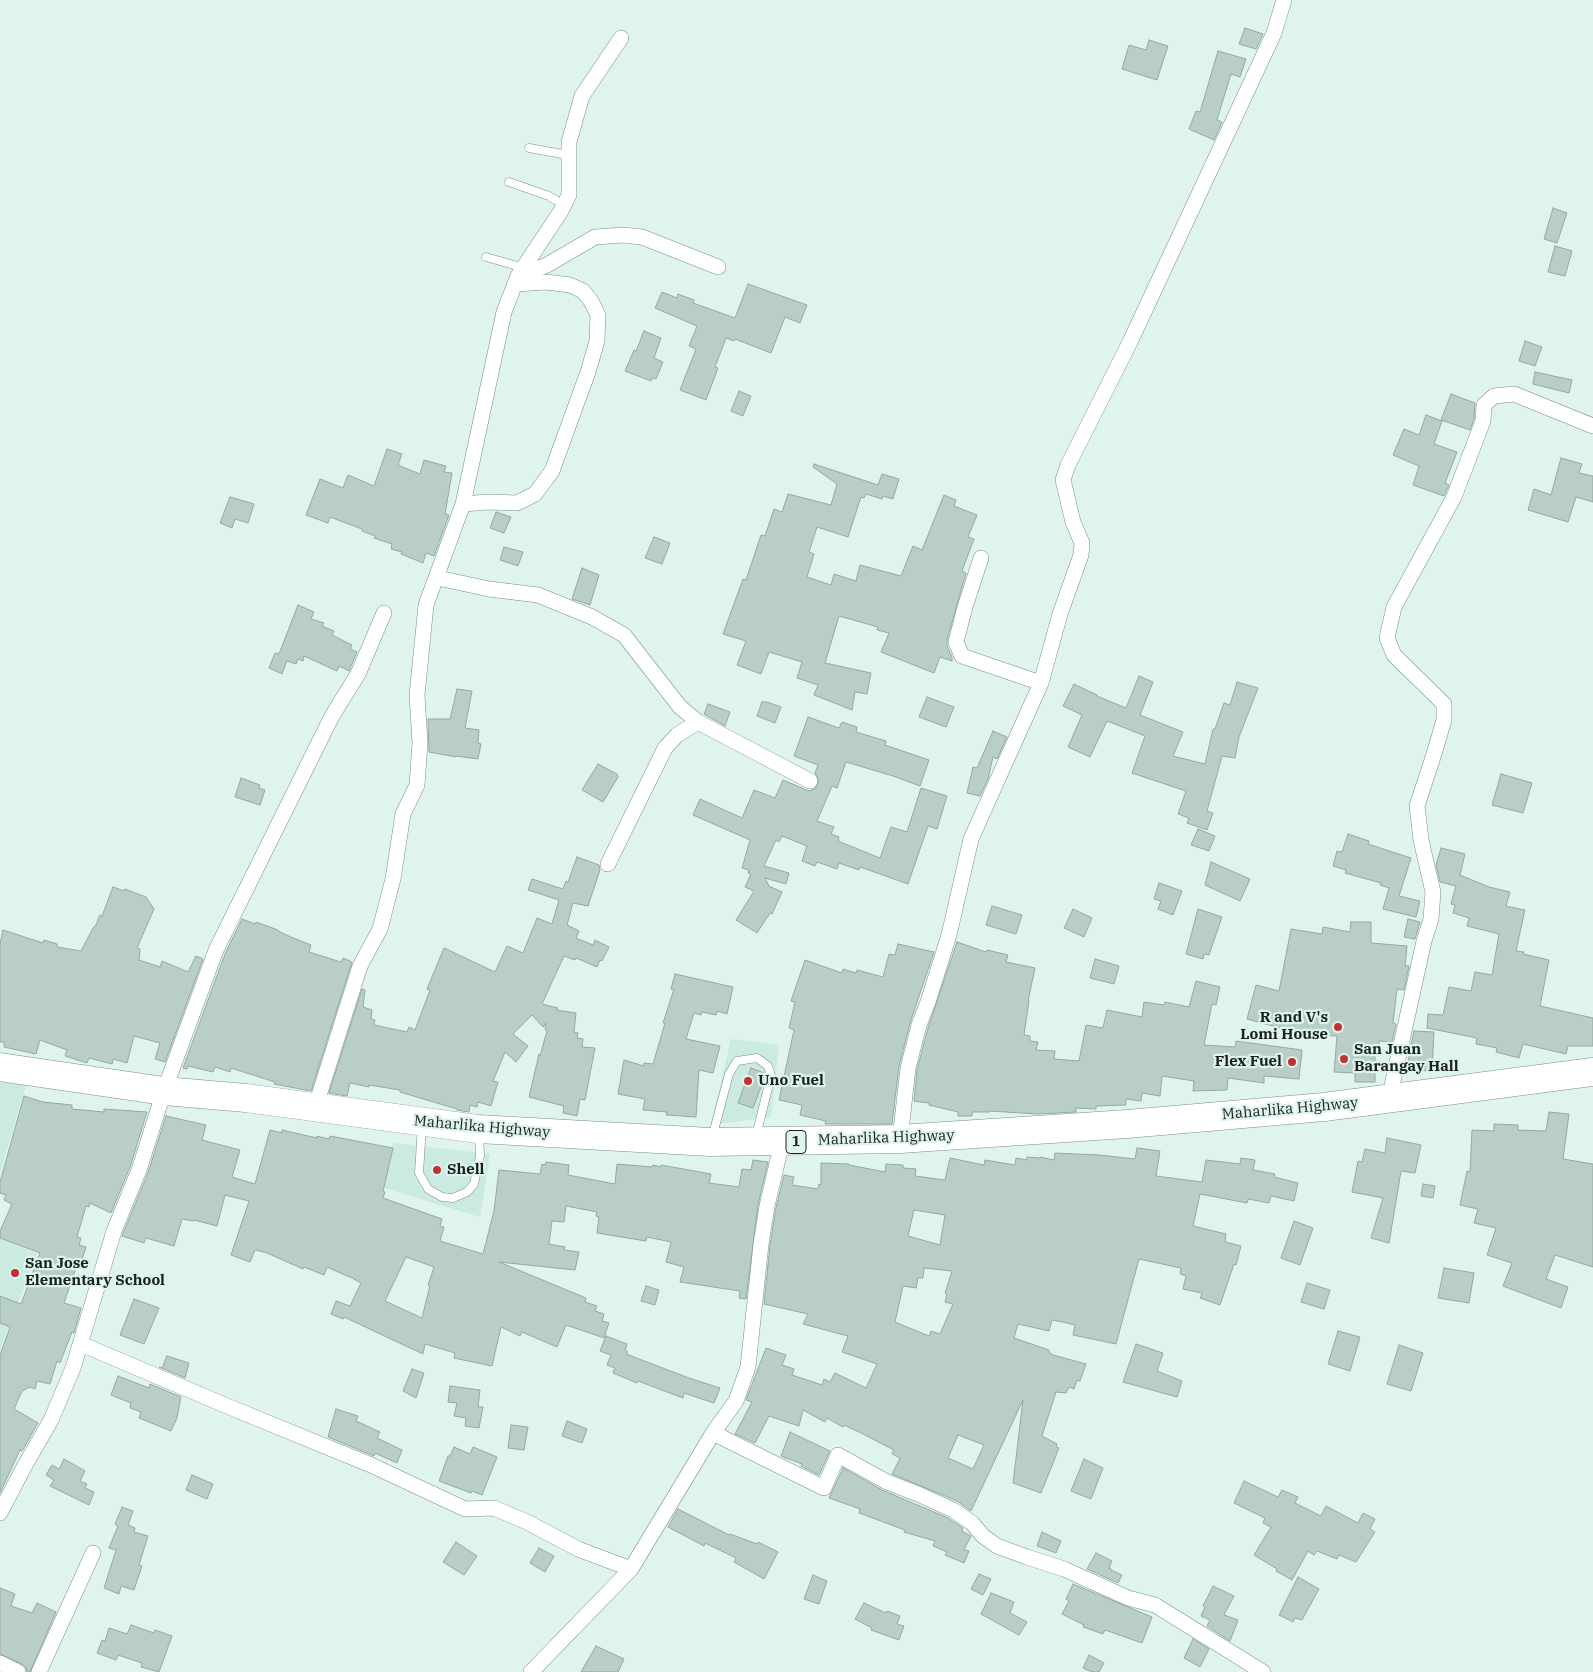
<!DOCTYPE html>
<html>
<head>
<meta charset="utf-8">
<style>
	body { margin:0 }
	canvas { display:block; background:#def4ed }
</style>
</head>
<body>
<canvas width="1593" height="1672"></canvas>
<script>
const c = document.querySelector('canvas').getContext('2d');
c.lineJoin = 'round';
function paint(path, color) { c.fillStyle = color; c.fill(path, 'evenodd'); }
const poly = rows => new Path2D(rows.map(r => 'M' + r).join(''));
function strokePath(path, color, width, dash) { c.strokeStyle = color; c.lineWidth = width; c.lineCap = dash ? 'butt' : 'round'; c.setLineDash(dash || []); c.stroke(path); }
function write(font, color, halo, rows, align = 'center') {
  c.font = font + ' "IBM Plex Serif",serif'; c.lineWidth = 4.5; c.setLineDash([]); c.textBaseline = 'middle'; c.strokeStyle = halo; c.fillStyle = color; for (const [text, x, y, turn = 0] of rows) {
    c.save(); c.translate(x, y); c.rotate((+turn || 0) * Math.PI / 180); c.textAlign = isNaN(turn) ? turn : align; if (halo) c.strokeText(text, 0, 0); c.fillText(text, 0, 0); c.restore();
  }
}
paint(poly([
	[731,1039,779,1045,771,1117,711,1125],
	[0,1082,26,1085,0,1173],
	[393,1143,490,1154,480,1217,381,1187],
	[0,1237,37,1254,0,1349]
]), '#cbebe0');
const building = poly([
	[1245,28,1263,34,1256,49,1239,44,1245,28],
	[1149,40,1168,46,1157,80,1122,69,1129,45,1146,50,1149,40],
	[1218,51,1246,59,1240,77,1231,74,1217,120,1222,122,1214,140,1189,129,1196,111,1200,112,1218,51],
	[1553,208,1567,213,1557,243,1544,239,1553,208],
	[1555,246,1572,251,1565,276,1548,272,1555,246],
	[748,284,807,305,800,323,785,317,771,353,735,339,734,341,726,338,715,367,718,368,706,400,680,390,696,349,689,346,697,326,655,308,662,292,677,298,678,294,694,300,693,303,735,318,748,284],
	[644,331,661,338,654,358,663,362,656,379,652,378,651,381,625,371,634,350,636,351,644,331],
	[1525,341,1542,347,1535,366,1519,361,1525,341],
	[1535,372,1572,380,1569,393,1533,384,1535,372],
	[739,391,751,396,743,416,731,411,739,391],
	[1451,394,1475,403,1474,419,1470,430,1441,420,1451,394],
	[1426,415,1442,421,1434,444,1457,452,1445,483,1449,485,1444,496,1413,485,1419,466,1393,455,1404,429,1419,435,1426,415],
	[387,449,402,454,398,465,420,474,424,460,446,466,444,472,452,473,445,514,449,515,434,556,426,553,423,563,401,554,402,552,391,549,392,544,374,538,375,536,362,531,362,529,330,517,328,523,306,515,320,479,343,488,348,475,374,486,387,449],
	[1561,458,1582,464,1579,473,1593,476,1593,502,1576,497,1568,522,1528,510,1534,489,1551,495,1561,458],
	[814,464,878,485,882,474,899,479,893,499,883,496,882,499,866,494,864,498,861,497,848,537,817,527,809,552,814,554,807,577,831,585,834,574,856,581,860,565,901,576,913,546,922,550,944,495,956,500,954,506,977,515,968,537,974,539,962,571,966,573,947,640,947,646,952,657,952,661,940,657,934,673,881,652,889,633,877,630,878,627,839,616,825,663,871,673,867,694,855,692,852,710,814,695,818,685,797,678,802,662,769,652,761,674,737,665,746,641,723,634,743,579,746,580,761,535,765,536,774,509,782,512,788,494,831,505,837,484,813,467,814,464],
	[230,497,254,504,248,523,235,519,232,528,220,523,230,497],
	[496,512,511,517,504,533,490,528,496,512],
	[654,537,670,543,662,564,645,558,654,537],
	[504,547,523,552,518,566,500,560,504,547],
	[582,568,599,575,590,605,572,599,582,568],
	[298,605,314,612,311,619,324,623,322,626,334,631,332,635,352,645,350,649,357,652,349,671,339,666,337,671,304,656,303,661,298,659,296,664,287,661,282,674,269,668,275,653,279,654,298,605],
	[1139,676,1153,682,1140,715,1183,732,1173,756,1205,764,1213,729,1215,729,1224,703,1230,705,1237,682,1258,688,1239,737,1235,758,1222,756,1207,811,1213,813,1207,830,1187,823,1189,818,1178,814,1186,791,1132,773,1145,736,1107,721,1090,757,1068,747,1082,715,1063,706,1074,684,1097,695,1097,696,1126,708,1139,676],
	[457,689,472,691,465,728,479,730,478,743,481,744,478,759,456,756,456,757,429,752,428,719,450,719,457,689],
	[927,697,954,707,946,727,919,717,927,697],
	[762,702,767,702,781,707,775,723,757,716,762,702],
	[708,704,730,712,725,726,704,714,708,704],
	[808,717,839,728,842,722,857,727,856,732,886,741,885,745,929,760,920,786,893,776,846,762,837,788,832,786,817,821,834,827,831,834,839,837,838,841,880,858,891,827,907,832,921,788,947,796,937,829,928,826,908,884,860,867,859,870,839,863,837,869,817,862,815,866,802,861,807,846,782,836,779,842,776,840,764,866,789,873,786,884,765,878,769,886,782,892,772,914,770,913,757,933,736,920,754,891,745,887,751,874,748,873,749,870,742,868,750,840,693,815,700,799,742,818,754,790,775,798,783,780,809,791,815,789,819,781,815,773,818,765,794,756,808,717],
	[993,731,1007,737,997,759,993,757,988,779,980,796,967,793,973,767,977,768,993,731],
	[598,764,617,774,618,777,603,802,582,790,598,764],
	[1501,774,1532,783,1523,813,1492,805,1501,774],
	[241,778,260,785,259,788,265,790,260,805,235,797,241,778],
	[1198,829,1215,836,1209,851,1191,845,1198,829],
	[1348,834,1369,841,1368,844,1411,858,1399,896,1420,901,1416,917,1383,909,1389,888,1380,885,1381,883,1345,873,1346,870,1333,866,1337,851,1342,852,1348,834],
	[1441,848,1465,854,1460,875,1489,887,1510,892,1506,906,1525,910,1516,951,1524,952,1523,954,1549,960,1540,1006,1593,1018,1593,1046,1568,1046,1566,1054,1523,1044,1519,1058,1496,1052,1497,1048,1476,1044,1477,1038,1427,1028,1428,1014,1443,1015,1449,987,1471,991,1475,972,1492,975,1499,934,1467,926,1469,918,1453,913,1455,905,1451,904,1456,886,1440,882,1436,865,1441,848],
	[577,857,599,865,600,870,588,906,573,903,567,925,579,931,576,938,593,945,595,940,609,947,602,961,600,960,597,967,576,958,575,960,564,956,542,1004,558,1008,556,1010,576,1013,574,1032,578,1033,577,1038,583,1039,582,1047,595,1048,585,1100,580,1099,577,1116,563,1113,564,1106,529,1097,539,1054,540,1056,547,1031,545,1029,546,1023,543,1027,532,1015,513,1034,528,1046,516,1062,505,1052,493,1081,498,1082,491,1106,478,1102,477,1107,470,1105,469,1112,457,1110,457,1109,400,1092,400,1090,369,1085,369,1087,350,1083,347,1096,329,1093,362,989,365,990,363,1007,372,1010,371,1019,375,1020,374,1025,407,1032,409,1027,415,1030,430,990,427,989,444,948,495,972,507,946,523,953,537,918,552,924,559,900,528,890,532,879,563,889,566,881,568,882,577,857],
	[1211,862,1250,879,1240,901,1205,885,1211,862],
	[1159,883,1182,891,1173,915,1158,909,1161,901,1154,899,1159,883],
	[113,887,124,891,125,889,146,897,154,909,137,948,140,949,139,960,160,967,162,961,188,972,196,956,203,959,165,1062,155,1059,160,1043,134,1036,127,1063,113,1059,112,1064,89,1058,87,1063,65,1056,67,1050,40,1040,36,1054,4,1047,4,1042,0,1042,0,944,3,930,43,943,44,940,57,944,57,947,81,951,93,928,96,925,100,915,102,916,113,887],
	[992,906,1022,915,1016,934,986,925,992,906],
	[1073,909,1092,918,1084,937,1064,928,1073,909],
	[1198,909,1222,917,1209,955,1204,954,1203,959,1186,954,1198,909],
	[242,919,255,924,256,922,278,930,278,931,291,937,311,945,309,952,341,962,343,958,352,962,311,1091,274,1084,275,1082,231,1068,230,1072,215,1067,213,1072,188,1066,187,1069,183,1068,225,954,242,919],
	[1408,919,1420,922,1415,939,1404,937,1408,919],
	[1351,922,1371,922,1371,943,1407,946,1405,966,1409,966,1404,990,1397,989,1393,1023,1396,1024,1392,1042,1379,1041,1378,1056,1375,1055,1375,1082,1355,1082,1355,1073,1334,1072,1337,1036,1314,1035,1314,1037,1247,1019,1256,985,1279,991,1291,929,1322,934,1323,927,1350,932,1351,922],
	[957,942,986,952,987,950,1008,955,1006,962,1035,968,1028,1001,1029,1001,1024,1035,1030,1036,1030,1041,1038,1042,1036,1050,1055,1051,1054,1059,1079,1061,1086,1025,1103,1028,1107,1010,1142,1017,1144,1002,1164,1005,1165,1002,1189,1007,1196,981,1220,987,1216,1005,1212,1004,1204,1045,1235,1047,1236,1041,1302,1050,1299,1079,1264,1076,1264,1083,1228,1078,1227,1090,1193,1091,1194,1081,1162,1076,1160,1096,1142,1093,1141,1101,1126,1099,1126,1105,1096,1106,1096,1109,1076,1108,1076,1112,1037,1114,990,1111,990,1112,972,1112,972,1116,958,1116,958,1112,929,1105,929,1103,914,1101,917,1070,928,1028,957,942],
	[898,944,934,952,910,1023,899,1066,892,1124,825,1124,826,1121,800,1115,802,1105,779,1100,794,1030,789,1028,795,1002,791,1001,805,960,842,973,843,969,856,973,857,970,883,977,889,954,895,955,898,944],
	[1095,959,1119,966,1114,984,1090,978,1095,959],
	[675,974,733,987,727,1014,717,1011,716,1015,702,1012,701,1015,694,1013,686,1039,720,1046,713,1073,699,1070,696,1117,666,1115,667,1112,643,1110,645,1099,618,1094,624,1060,644,1066,644,1063,653,1064,665,1023,663,1023,674,989,671,989,675,974],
	[1414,1031,1434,1032,1432,1071,1408,1070,1409,1054,1414,1031],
	[751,1068,764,1073,765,1076,753,1108,738,1103,751,1068],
	[24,1096,43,1102,72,1105,72,1109,104,1112,104,1109,147,1112,130,1167,111,1213,90,1203,89,1207,86,1206,77,1237,81,1238,79,1245,86,1247,81,1263,78,1262,64,1303,81,1308,74,1333,72,1332,60,1363,57,1361,50,1384,37,1381,35,1389,30,1387,22,1391,14,1409,38,1423,22,1451,20,1450,0,1493,0,1355,10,1327,0,1323,0,1296,21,1304,40,1253,0,1238,0,1231,12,1204,4,1200,6,1195,0,1193,0,1182,24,1096],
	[1549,1112,1569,1114,1563,1159,1593,1164,1593,1267,1555,1255,1546,1279,1568,1287,1561,1308,1503,1286,1512,1263,1487,1255,1496,1228,1474,1223,1478,1209,1460,1205,1467,1171,1470,1172,1472,1130,1494,1131,1494,1124,1518,1125,1518,1130,1546,1131,1549,1112],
	[166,1116,206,1125,202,1140,240,1150,232,1177,255,1184,270,1130,282,1133,282,1130,317,1138,317,1136,329,1139,330,1136,393,1148,383,1191,385,1192,383,1198,442,1219,440,1226,444,1227,440,1241,483,1254,494,1211,499,1170,540,1174,542,1164,545,1165,546,1162,569,1165,568,1175,615,1184,617,1164,652,1167,653,1165,661,1167,661,1165,711,1174,709,1183,739,1187,742,1169,751,1170,753,1160,768,1162,758,1205,746,1299,739,1298,740,1291,680,1282,684,1267,666,1262,671,1242,647,1237,646,1241,597,1233,599,1217,596,1216,597,1212,566,1206,564,1222,552,1221,549,1244,565,1247,564,1250,579,1252,575,1270,499,1262,586,1298,585,1302,597,1306,595,1311,604,1314,602,1321,609,1323,604,1338,566,1325,557,1347,522,1332,520,1336,501,1327,492,1366,454,1358,455,1353,425,1344,423,1354,344,1317,343,1319,331,1314,336,1301,350,1306,361,1283,352,1278,327,1267,324,1275,304,1267,303,1269,267,1253,256,1250,255,1250,250,1262,231,1255,249,1201,225,1195,217,1226,194,1220,193,1221,182,1219,174,1246,146,1238,144,1243,122,1236,148,1173,166,1116],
	[406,1257,434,1267,428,1285,430,1285,422,1318,385,1301,406,1257],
	[1387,1138,1421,1145,1415,1173,1401,1171,1389,1243,1371,1238,1383,1198,1352,1192,1358,1161,1362,1162,1365,1149,1385,1153,1387,1138],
	[1137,1148,1160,1151,1156,1176,1202,1182,1206,1160,1240,1164,1241,1158,1255,1160,1253,1170,1275,1174,1274,1177,1298,1183,1294,1201,1271,1196,1269,1203,1248,1199,1247,1203,1200,1194,1193,1226,1226,1234,1225,1242,1241,1246,1236,1265,1234,1264,1220,1305,1200,1298,1202,1293,1183,1289,1186,1276,1180,1274,1181,1268,1139,1259,1116,1344,1073,1335,1075,1325,1063,1322,1052,1320,1049,1331,1018,1324,1014,1338,1049,1350,1049,1352,1053,1355,1086,1364,1080,1381,1077,1380,1074,1389,1069,1387,1066,1393,1056,1392,1042,1436,1057,1444,1056,1447,1059,1448,1041,1493,1013,1483,1023,1400,971,1511,957,1501,892,1474,900,1458,892,1454,894,1450,859,1432,844,1425,843,1427,827,1418,825,1422,803,1410,799,1426,769,1416,755,1443,735,1434,752,1402,746,1400,766,1348,786,1355,782,1365,794,1369,792,1375,822,1385,824,1379,830,1382,835,1373,866,1388,877,1364,842,1352,848,1336,803,1324,808,1314,764,1304,770,1245,776,1208,784,1175,794,1177,792,1185,818,1189,819,1184,821,1185,821,1163,849,1164,849,1165,885,1172,886,1164,903,1165,903,1168,916,1169,915,1176,945,1180,950,1158,984,1165,985,1160,1015,1165,1016,1158,1027,1160,1027,1157,1040,1158,1040,1157,1054,1160,1055,1153,1099,1155,1135,1159,1137,1148],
	[914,1210,945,1215,940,1245,908,1236,914,1210],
	[924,1268,952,1271,945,1293,947,1294,945,1302,953,1304,940,1334,931,1331,929,1336,895,1322,903,1286,916,1288,918,1278,923,1278,924,1268],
	[958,1435,984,1445,973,1469,948,1458,958,1435],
	[1423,1184,1435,1186,1433,1198,1421,1196,1423,1184],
	[1294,1221,1313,1228,1300,1265,1281,1258,1294,1221],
	[1444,1268,1474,1273,1469,1303,1438,1298,1444,1268],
	[1307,1283,1330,1290,1324,1309,1301,1302,1307,1283],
	[646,1286,659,1290,655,1305,641,1301,646,1286],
	[134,1299,159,1308,144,1344,120,1335,134,1299],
	[1338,1331,1360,1337,1350,1371,1328,1364,1338,1331],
	[606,1336,627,1344,625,1350,628,1352,626,1354,689,1378,720,1388,714,1403,684,1393,683,1398,638,1381,637,1383,613,1373,615,1368,607,1365,611,1355,600,1351,606,1336],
	[1136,1344,1163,1353,1157,1371,1182,1381,1177,1397,1123,1382,1136,1344],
	[1399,1345,1423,1353,1411,1391,1387,1384,1399,1345],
	[167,1356,189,1363,185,1378,159,1367,162,1368,167,1356],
	[412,1369,424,1373,416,1398,403,1391,412,1369],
	[118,1376,149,1388,150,1384,181,1397,177,1418,171,1431,139,1418,141,1412,130,1408,131,1403,111,1395,118,1376],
	[450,1386,480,1390,478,1407,483,1407,479,1428,465,1426,466,1418,454,1416,457,1403,448,1402,450,1386],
	[336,1409,358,1416,356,1421,380,1432,377,1438,402,1450,397,1463,375,1453,374,1456,328,1437,336,1409],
	[567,1421,587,1429,582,1443,562,1436,567,1421],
	[511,1425,528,1427,524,1450,508,1448,511,1425],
	[790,1432,830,1451,819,1475,801,1466,802,1464,781,1456,790,1432],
	[454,1447,470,1454,473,1447,497,1457,482,1495,472,1491,471,1493,439,1481,448,1456,450,1456,454,1447],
	[64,1459,85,1471,80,1481,87,1484,85,1488,94,1492,89,1505,50,1486,54,1480,46,1475,52,1465,59,1469,64,1459],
	[1084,1459,1103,1468,1091,1499,1071,1491,1084,1459],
	[843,1468,882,1490,948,1518,963,1528,962,1531,971,1536,964,1550,969,1551,964,1563,945,1555,947,1552,933,1546,935,1541,904,1532,905,1530,859,1513,860,1509,829,1498,843,1468],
	[192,1475,213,1484,207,1499,186,1490,192,1475],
	[1244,1481,1278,1497,1282,1490,1298,1497,1295,1503,1321,1516,1326,1506,1358,1523,1363,1513,1375,1519,1370,1529,1375,1532,1356,1562,1339,1555,1337,1559,1317,1551,1314,1555,1308,1551,1292,1580,1276,1571,1277,1569,1254,1555,1271,1527,1263,1523,1265,1518,1234,1503,1244,1481],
	[122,1507,133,1511,128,1525,135,1528,134,1532,148,1536,139,1565,142,1566,134,1590,121,1586,119,1594,104,1588,116,1550,109,1548,118,1526,115,1524,122,1507],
	[678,1509,729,1535,730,1534,757,1544,758,1542,778,1552,764,1579,734,1562,736,1558,705,1543,704,1546,668,1527,678,1509],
	[1042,1532,1061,1541,1056,1553,1037,1546,1042,1532],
	[456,1542,477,1556,464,1575,443,1562,456,1542],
	[539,1548,554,1556,545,1572,530,1563,539,1548],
	[1096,1553,1112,1561,1109,1568,1111,1569,1111,1570,1122,1575,1118,1583,1087,1569,1096,1553],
	[979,1574,991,1579,983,1595,971,1589,979,1574],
	[813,1575,827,1581,819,1604,804,1599,813,1575],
	[1298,1577,1319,1589,1302,1620,1295,1618,1293,1622,1279,1615,1298,1577],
	[1073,1584,1152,1617,1142,1643,1105,1630,1103,1634,1083,1627,1084,1625,1062,1614,1069,1601,1066,1599,1073,1584],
	[1213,1586,1234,1596,1224,1615,1238,1620,1230,1641,1207,1626,1210,1620,1201,1616,1205,1607,1203,1606,1213,1586],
	[0,1588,15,1594,11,1606,32,1613,37,1603,56,1612,30,1672,27,1672,26,1667,22,1664,0,1654,0,1588],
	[991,1593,1014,1602,1010,1613,1027,1622,1019,1635,981,1614,991,1593],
	[864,1603,886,1613,887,1611,900,1616,897,1624,904,1626,899,1640,871,1630,872,1628,855,1619,864,1603],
	[131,1625,154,1633,155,1630,172,1636,159,1672,141,1667,142,1663,118,1655,116,1660,97,1653,102,1640,105,1641,109,1628,127,1634,131,1625],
	[1193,1639,1209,1649,1200,1667,1184,1658,1193,1639],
	[596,1646,624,1659,618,1672,581,1672,596,1646],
	[1089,1655,1104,1663,1099,1672,1092,1672,1083,1668,1089,1655]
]);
paint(building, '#b8cec7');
strokePath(building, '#94a9a2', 1);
const lane = poly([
	[529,148,568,155],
	[509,182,549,196,564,205],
	[486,257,524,268],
	[422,1126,419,1173,428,1189,442,1197,453,1198,467,1192,474,1184,480,1156,479,1134],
	[712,1138,729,1074,737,1061,757,1058,768,1066,771,1076,756,1136]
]);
const street = poly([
	[518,276,561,211,569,195,569,142,582,96,621,38],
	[463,504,488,502,517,503,535,494,552,471,588,372,597,341,598,315,591,301,583,291,570,285,547,282,516,284],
	[981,558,965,607,956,642,962,656,1041,683],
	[438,578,489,589,538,595,592,617,624,635,680,707,698,722,810,781],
	[608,864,665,748,677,735,698,722],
	[1389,1099,1424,941,1431,919,1433,892,1421,840,1417,806,1434,754,1444,720,1444,704,1394,655,1387,638,1394,607,1454,497,1483,421,1484,405,1494,396,1514,394,1593,426],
	[315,1108,360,966,380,929,393,879,403,814,417,785,420,743,417,695,426,605,463,504,504,312,518,276,547,265,595,237,623,235,642,237,718,267],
	[900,1139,908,1068,919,1025,928,1002,949,935,971,839,1041,683,1060,614,1081,555,1082,543,1073,522,1063,480,1068,465,1130,342,1274,33,1284,0],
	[81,1344,227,1406,371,1465,465,1509,494,1508,527,1522,578,1549,631,1569],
	[713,1433,824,1488,838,1455,887,1482,918,1494,953,1510,972,1523,983,1536,997,1546,1027,1557,1064,1569,1128,1598,1155,1605,1263,1672],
	[0,1513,24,1467,51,1420,73,1368,114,1231,139,1170,164,1091,216,950,332,716,358,674,384,613],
	[0,1663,18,1672],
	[39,1672,93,1553],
	[531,1672,631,1569,713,1433,736,1401,748,1367,761,1244,767,1206,782,1142]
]);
const highway = poly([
	[0,1067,164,1091,246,1098,478,1129,710,1142,900,1139,1127,1124,1324,1107,1593,1072]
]);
strokePath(lane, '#798e87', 9);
strokePath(street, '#798e87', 16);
strokePath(highway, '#798e87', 29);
strokePath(lane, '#fff', 8);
strokePath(street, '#fff', 15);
strokePath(highway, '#fff', 28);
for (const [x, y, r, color] of [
	[1338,1027,5,"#c03039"],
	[1344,1059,5,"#c03039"],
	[1292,1062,5,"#c03039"],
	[748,1081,5,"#c03039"],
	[437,1170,5,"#c03039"],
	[15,1273,5,"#c03039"]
]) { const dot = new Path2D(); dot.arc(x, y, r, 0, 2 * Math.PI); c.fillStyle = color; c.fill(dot); strokePath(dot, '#def4ed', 2); }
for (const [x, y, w] of [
	[796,1142,20]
]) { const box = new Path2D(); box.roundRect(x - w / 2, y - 11.5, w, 23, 4); c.fillStyle = '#def4ed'; c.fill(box); strokePath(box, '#19211e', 1); }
write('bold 14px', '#19211e', null, [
	["1",796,1142]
]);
write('bold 15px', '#19211e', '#def4ed', [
	["R and V's",1328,1018,"right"],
	["Lomi House",1328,1035,"right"],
	["San Juan",1354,1050],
	["Barangay Hall",1354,1067],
	["Flex Fuel",1282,1062,"right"],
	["Uno Fuel",758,1081],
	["Shell",447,1170],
	["San Jose",25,1264],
	["Elementary School",25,1281]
], 'left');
write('15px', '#19211e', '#def4ed', [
	["Maharlika Highway",1290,1109,-5],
	["Maharlika Highway",482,1127,5],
	["Maharlika Highway",886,1138,-2]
]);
</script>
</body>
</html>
